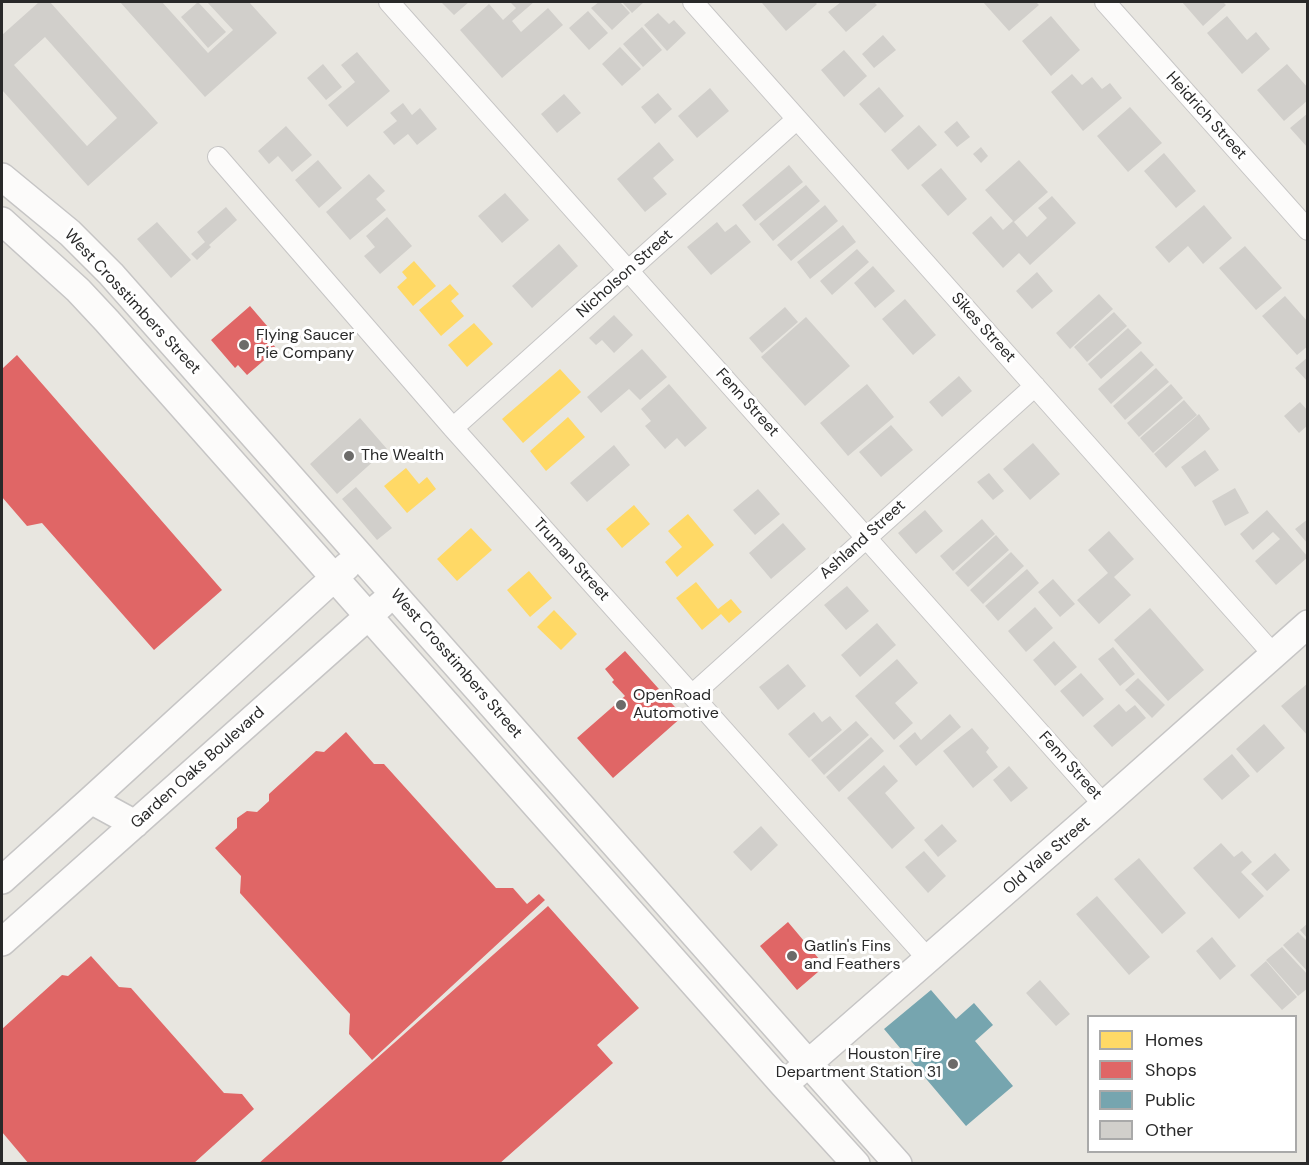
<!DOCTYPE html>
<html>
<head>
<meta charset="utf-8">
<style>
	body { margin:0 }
	#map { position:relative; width:1309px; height:1165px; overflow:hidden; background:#e8e6e0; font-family:"DM Sans",sans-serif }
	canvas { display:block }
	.frame { position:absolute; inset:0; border:3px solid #292929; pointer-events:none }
	.legend { position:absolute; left:1087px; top:1015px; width:210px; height:138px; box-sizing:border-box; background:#fff; border:2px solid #a9a9a9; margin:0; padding:8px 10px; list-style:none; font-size:18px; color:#292929 }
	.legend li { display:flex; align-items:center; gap:12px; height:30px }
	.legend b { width:30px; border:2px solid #a9a9a9 }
</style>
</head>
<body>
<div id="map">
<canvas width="1309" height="1165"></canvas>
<div class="frame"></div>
<ul class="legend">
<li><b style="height:16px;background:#ffd966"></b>Homes</li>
<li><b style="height:16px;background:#e06666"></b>Shops</li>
<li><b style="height:16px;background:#76a5af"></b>Public</li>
<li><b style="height:16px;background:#d1cfcb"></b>Other</li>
</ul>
</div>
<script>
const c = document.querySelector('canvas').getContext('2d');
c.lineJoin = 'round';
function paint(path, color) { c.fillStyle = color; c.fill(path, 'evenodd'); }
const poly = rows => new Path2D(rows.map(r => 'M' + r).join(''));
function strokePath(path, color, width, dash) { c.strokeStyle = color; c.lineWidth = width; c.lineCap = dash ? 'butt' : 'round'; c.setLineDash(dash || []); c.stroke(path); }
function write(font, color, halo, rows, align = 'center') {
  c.font = font + ' "DM Sans",sans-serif'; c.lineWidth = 6; c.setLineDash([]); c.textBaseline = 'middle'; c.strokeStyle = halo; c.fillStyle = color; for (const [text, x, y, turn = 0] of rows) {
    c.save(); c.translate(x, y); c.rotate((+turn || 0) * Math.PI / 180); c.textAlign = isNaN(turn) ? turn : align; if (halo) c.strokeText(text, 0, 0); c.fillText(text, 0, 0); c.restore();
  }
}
paint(poly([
	[414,261,436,286,413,306,397,287,407,278,402,272],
	[450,284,459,294,451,301,464,316,441,336,419,310],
	[474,323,493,344,467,367,448,345],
	[560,369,581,392,523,443,502,419],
	[568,417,585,437,546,471,530,451],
	[406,468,419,484,427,477,436,489,407,513,384,486],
	[634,505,650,524,622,548,606,529],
	[688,514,714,545,677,577,665,562,682,547,668,531],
	[471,528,492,550,457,581,437,559],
	[529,571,552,598,530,617,507,590],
	[696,582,718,609,731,599,742,612,729,623,721,614,702,630,676,598],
	[554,610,577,634,561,650,537,627]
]), '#ffd966');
paint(poly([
	[250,306,274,334,268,339,277,349,247,375,238,365,235,368,211,340],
	[17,355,222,590,154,650,42,523,27,526,2,497,2,367,3,368],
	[625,651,683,716,613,778,577,738,625,696,612,682,614,680,605,669],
	[346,732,374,764,384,764,496,888,513,888,527,904,539,894,545,900,372,1060,349,1034,350,1014,240,893,241,876,215,848,237,828,237,818,247,811,257,812,269,801,269,794,316,751,324,752],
	[548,906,639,1008,597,1045,613,1063,499,1164,258,1164],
	[788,922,825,966,797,990,760,946],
	[91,956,119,987,131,988,224,1093,242,1094,254,1109,193,1164,29,1164,2,1132,2,1029,62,975,68,976]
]), '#e06666');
paint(poly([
	[931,990,956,1019,974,1003,993,1025,975,1041,1013,1086,966,1126,884,1029]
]), '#76a5af');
paint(poly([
	[39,2,50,2,158,123,88,186,2,90,2,35],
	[45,37,117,118,87,146,14,65],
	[120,2,162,2,208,53,233,30,207,2,249,2,277,33,205,97],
	[198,2,226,32,208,48,181,17],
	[441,2,469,2,454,15],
	[510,2,534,2,512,21,521,32,548,8,563,25,502,78,460,30,489,4,503,20,516,8],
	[599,2,620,2,630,13,612,30,591,8],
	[622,2,644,2,632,13],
	[764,2,815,2,817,4,786,31,762,3],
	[841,2,874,2,877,5,846,32,828,12],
	[983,2,1036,2,1039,5,1009,31],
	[1182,2,1223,2,1226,5,1203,26],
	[588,11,608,33,589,50,569,28],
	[658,13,669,24,674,20,686,33,667,51,644,25],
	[1051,16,1080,50,1051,76,1022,41],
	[1227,16,1247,40,1256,32,1270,49,1242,74,1207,33],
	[642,27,662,50,643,67,623,44],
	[883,35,896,50,874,68,862,54],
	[620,47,641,69,622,86,602,64],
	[844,50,867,76,844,97,821,70],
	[357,52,390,91,347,127,328,105,355,82,341,65],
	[323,64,342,87,326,100,307,78],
	[1287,64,1308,88,1308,100,1284,121,1257,90],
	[1072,74,1082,85,1092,77,1102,89,1110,83,1122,98,1083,131,1051,92],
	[879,87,904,116,885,133,859,104],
	[710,88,729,111,697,138,678,116],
	[658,93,672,109,655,124,641,107],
	[564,94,581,113,557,133,541,114],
	[403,103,412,115,420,108,437,129,417,145,408,134,394,145,383,132,397,121,390,113],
	[1130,107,1162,143,1128,172,1097,136],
	[1308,113,1308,148,1290,128],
	[957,121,970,137,957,147,944,132],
	[919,125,937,145,908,170,891,150],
	[286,126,312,155,292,172,278,156,269,164,258,151],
	[659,142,674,160,653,178,667,194,645,212,617,179],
	[981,147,988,156,981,163,973,154],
	[1164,153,1196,191,1176,208,1144,171],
	[318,160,342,188,319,208,295,180],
	[1019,160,1048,192,1014,222,1027,237,1047,218,1038,208,1052,196,1076,223,1030,265,1019,253,1003,268,972,233,991,216,1003,230,1013,221,985,190],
	[789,165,803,182,755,221,742,205],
	[941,168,967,199,948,216,921,185],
	[369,174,385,191,376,199,386,210,350,240,326,212],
	[806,185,820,201,773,241,759,224],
	[505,193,529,220,502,243,478,216],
	[825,205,838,221,791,261,777,245],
	[1204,205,1232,238,1203,264,1188,246,1169,263,1155,247],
	[226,207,237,220,209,245,211,247,197,260,191,254,205,242,197,232],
	[387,217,412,246,380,274,364,256,375,247,366,236],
	[157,222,191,260,171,278,137,239],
	[717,222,725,232,736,224,751,242,711,275,687,247],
	[843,225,856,242,810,279,797,262],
	[559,244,578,266,532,308,512,286],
	[1245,246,1282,288,1256,310,1219,268],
	[857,249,869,262,832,295,820,281],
	[873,266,895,291,875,308,854,283],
	[1037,272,1053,291,1032,309,1016,291],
	[1099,294,1113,309,1070,349,1056,333],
	[1285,296,1308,322,1308,346,1297,355,1262,316],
	[905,299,936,335,913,355,882,319],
	[785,307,798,322,762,353,749,338],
	[1114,312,1127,326,1087,362,1074,347],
	[614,315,633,335,614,353,602,340,596,345,589,338],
	[806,317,850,366,805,406,761,357],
	[1128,328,1142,343,1101,379,1088,364],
	[642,349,667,377,640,400,629,389,601,413,587,397],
	[1141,351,1154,365,1111,404,1098,389],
	[1308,357,1308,382,1295,368],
	[1156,368,1169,382,1125,420,1113,406],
	[959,376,972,391,942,417,929,402],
	[669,384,707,428,685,447,677,438,665,449,645,426,651,421,641,409],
	[867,384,894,417,848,456,820,423],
	[1171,384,1183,398,1139,437,1127,423],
	[1184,400,1197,415,1153,453,1140,438],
	[1300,402,1308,411,1308,425,1299,433,1284,416],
	[1199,414,1210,429,1166,468,1154,454],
	[360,418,387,449,337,494,310,464],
	[891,425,913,450,881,477,859,452],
	[1033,443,1060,474,1030,500,1003,469],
	[614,445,630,465,587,502,570,483],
	[1205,450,1219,470,1195,487,1181,467],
	[989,473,1004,491,993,500,977,482],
	[356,487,392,528,377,540,342,499],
	[1235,488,1249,513,1225,526,1212,501],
	[758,489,780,514,755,535,733,510],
	[925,510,943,531,916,554,898,533],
	[1267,510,1308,557,1276,585,1255,561,1280,539,1273,532,1253,550,1240,534],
	[982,519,995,534,953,571,940,556],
	[1308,519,1308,544,1295,529],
	[783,523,806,549,771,579,749,553],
	[1109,531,1134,559,1114,577,1131,595,1099,624,1077,600,1108,573,1088,550],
	[996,535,1009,550,968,587,955,573],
	[1011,552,1024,566,983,604,970,590],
	[1027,569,1039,583,998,621,985,606],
	[1053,579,1075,604,1060,617,1038,592],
	[847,586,869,611,846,630,824,605],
	[1035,607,1053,628,1026,652,1008,631],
	[1150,608,1204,670,1168,701,1114,640],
	[877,623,896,645,860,677,841,655],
	[1054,641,1077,667,1055,686,1033,660],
	[1113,647,1135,674,1120,686,1098,659],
	[897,659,918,683,895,703,913,723,894,740,855,696],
	[788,664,806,686,778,710,759,687],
	[1081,673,1104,699,1083,717,1060,691],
	[1138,678,1165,705,1152,718,1125,690],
	[1308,683,1308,736,1281,706],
	[1119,704,1126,712,1135,705,1146,718,1112,747,1093,726],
	[814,712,822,722,830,716,842,730,809,758,788,734],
	[950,714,961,727,916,766,899,746,915,732,921,740],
	[856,721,869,735,824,775,811,760],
	[1264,724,1285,748,1257,773,1236,749],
	[972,728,989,748,986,752,998,767,973,788,943,751],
	[871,737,884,751,839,792,826,777],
	[1232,754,1250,776,1222,800,1203,779],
	[884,765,898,781,885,793,915,828,892,849,847,798],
	[1009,766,1028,788,1011,802,993,780],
	[942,824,957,841,938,857,924,840],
	[761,826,778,845,751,871,733,852],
	[1221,843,1234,857,1242,851,1252,862,1241,872,1264,896,1239,919,1193,868],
	[924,851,946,876,928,893,905,867],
	[1275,853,1290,870,1267,891,1251,874],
	[1139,858,1186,913,1162,934,1114,879],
	[1097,896,1150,957,1129,975,1076,914],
	[1308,923,1308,939,1300,930],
	[1298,932,1308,942,1308,972,1283,945],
	[1212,937,1236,966,1220,980,1196,951],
	[1282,947,1308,975,1308,988,1298,996,1266,960],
	[1266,961,1297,997,1282,1010,1250,975],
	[1040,980,1070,1014,1056,1026,1026,993]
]), '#d1cfcb');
const street = poly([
	[389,2,1104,805],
	[693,2,1273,654],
	[1105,2,1308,230],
	[218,157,453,428,928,959],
	[453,428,797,119],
	[692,695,1035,386]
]);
const secondary = poly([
	[2,177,70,233,111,274,808,1063,898,1164],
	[2,221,78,290,107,321,783,1084,856,1164],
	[91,800,135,824],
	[2,880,91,800,347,566],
	[2,942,382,604],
	[795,1075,1104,805,1308,624]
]);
strokePath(street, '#c6c5c5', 22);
strokePath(secondary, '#c6c5c5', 30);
strokePath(street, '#fcfbfa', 20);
strokePath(secondary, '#fcfbfa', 27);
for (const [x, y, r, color] of [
	[244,345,6,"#6c6b69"],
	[349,456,6,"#6c6b69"],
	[621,705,6,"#6c6b69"],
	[792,956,6,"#6c6b69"],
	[953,1064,6,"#6c6b69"]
]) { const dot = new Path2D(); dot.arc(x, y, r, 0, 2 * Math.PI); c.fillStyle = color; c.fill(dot); strokePath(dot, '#fff', 2); }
write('16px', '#292929', '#fff', [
	["Heidrich Street",1206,116,48],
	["Nicholson Street",625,274,-42],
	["West Crosstimbers Street",132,302,47],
	["Sikes Street",983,328,48],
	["Fenn Street",747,403,48],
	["Ashland Street",863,540,-42],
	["Truman Street",571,560,48],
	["West Crosstimbers Street",456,664,49],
	["Fenn Street",1070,766,48],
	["Garden Oaks Boulevard",198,768,-42],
	["Old Yale Street",1047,856,-41]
]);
write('16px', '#292929', '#fff', [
	["Flying Saucer",256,336],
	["Pie Company",256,354],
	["The Wealth",361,456],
	["OpenRoad",633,696],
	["Automotive",633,714],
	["Gatlin's Fins",804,947],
	["and Feathers",804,965],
	["Houston Fire",941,1055,"right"],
	["Department Station 31",941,1073,"right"]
], 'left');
</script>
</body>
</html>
